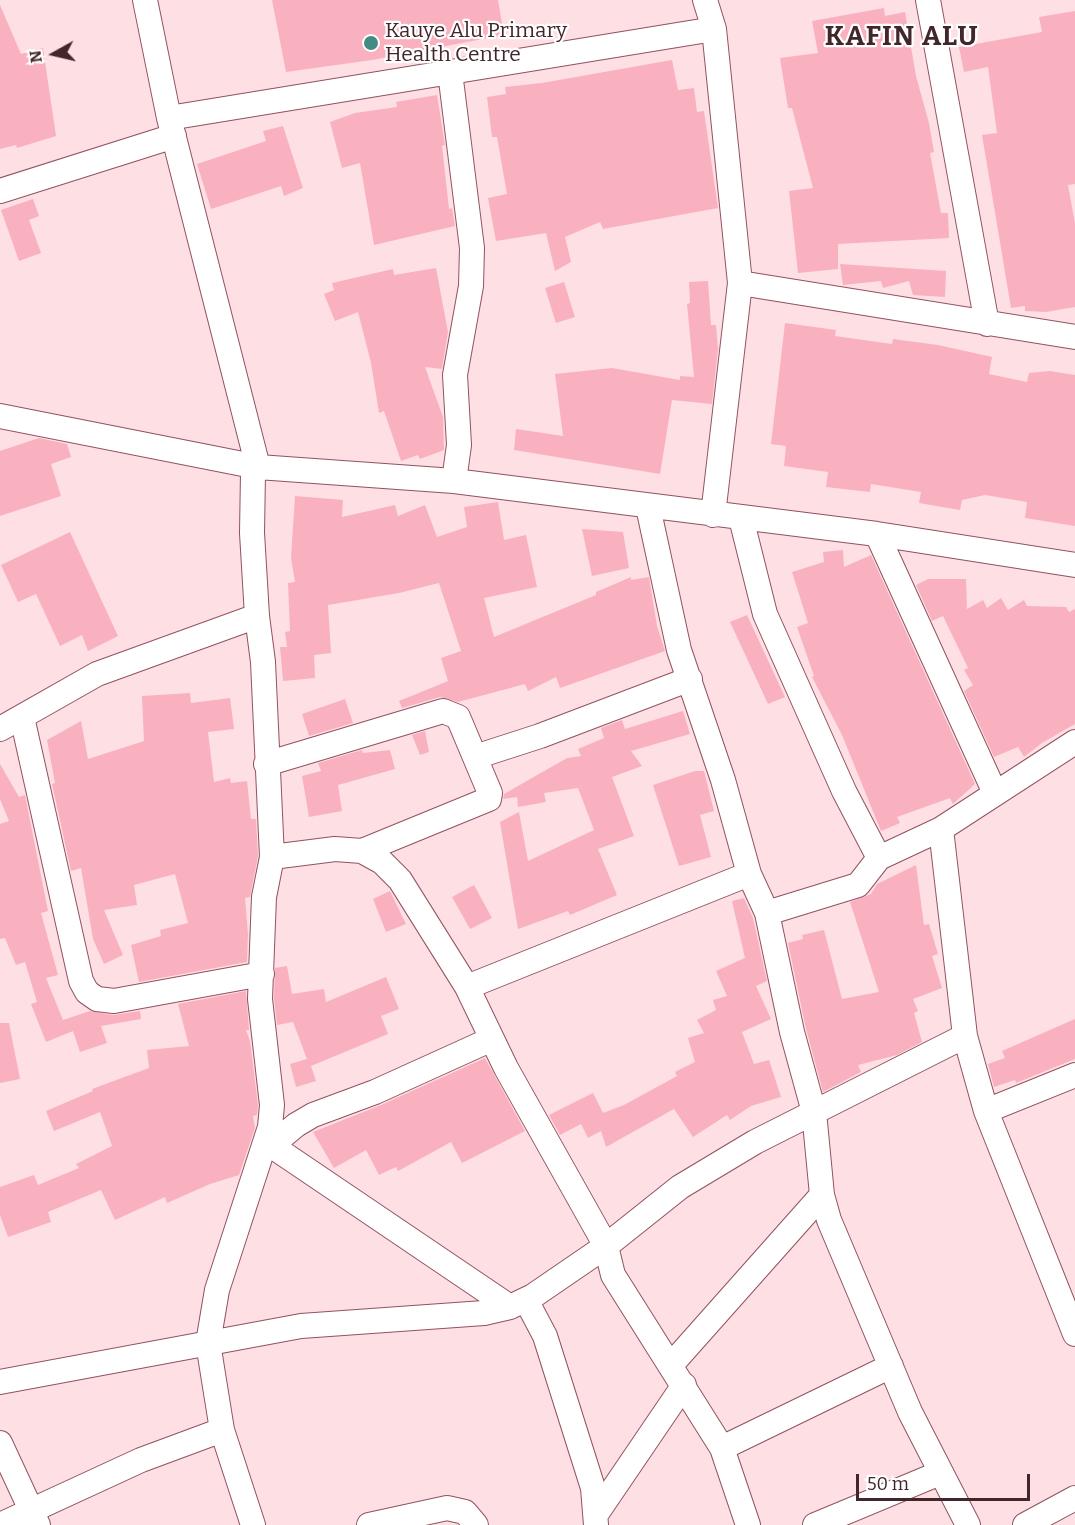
<!DOCTYPE html>
<html>
<head>
<meta charset="utf-8">
<style>
	body { margin:0 }
	#map { position:relative; width:1075px; height:1525px; overflow:hidden; background:#fedfe4; font-family:Bitter,serif }
	canvas { display:block }
	.north { position:absolute; left:24px; top:24px; width:60px; height:60px; -webkit-text-stroke:4px #fff; paint-order:stroke; rotate:262deg; font-size:16px; font-weight:700; line-height:24px; text-align:center; color:#41262b }
	.north::after { content:''; display:block; margin:auto; width:21px; height:27px; background:#41262b; clip-path:polygon(50% 0,100% 100%,50% 72%,0 100%) }
	.scale { position:absolute; left:856px; top:1474px; width:174px; height:27px; box-sizing:border-box; border:3px solid #41262b; border-top:0; padding-left:8px; font-size:18px; line-height:21px; white-space:nowrap; color:#41262b; -webkit-text-stroke:4px #fff; paint-order:stroke }
</style>
</head>
<body>
<div id="map">
<canvas width="1075" height="1525"></canvas>
<div class="north">N</div>
<div class="scale">50 m</div>
</div>
<script>
const c = document.querySelector('canvas').getContext('2d');
c.lineJoin = 'round';
function paint(path, color) { c.fillStyle = color; c.fill(path, 'evenodd'); }
const poly = rows => new Path2D(rows.map(r => 'M' + r).join(''));
function strokePath(path, color, width, dash) { c.strokeStyle = color; c.lineWidth = width; c.lineCap = dash ? 'butt' : 'round'; c.setLineDash(dash || []); c.stroke(path); }
function write(font, color, halo, rows, align = 'center') {
  c.font = font + ' Bitter,serif'; c.lineWidth = 4.5; c.setLineDash([]); c.textBaseline = 'middle'; c.strokeStyle = halo; c.fillStyle = color; for (const [text, x, y, turn = 0] of rows) {
    c.save(); c.translate(x, y); c.rotate((+turn || 0) * Math.PI / 180); c.textAlign = isNaN(turn) ? turn : align; if (halo) c.strokeText(text, 0, 0); c.fillText(text, 0, 0); c.restore();
  }
}
paint(poly([
	[272,0,498,0,504,35,372,60,286,72],
	[0,5,21,54,43,48,56,136,17,148,16,145,0,149],
	[884,8,885,16,905,12,916,76,929,123,934,152,930,153,941,213,948,213,949,238,838,244,838,269,798,273,789,191,813,188,792,108,788,108,780,58,818,53,812,21],
	[1075,11,1075,184,1068,185,1075,224,1075,307,1046,312,1025,311,1025,306,1011,308,982,135,997,133,988,67,964,72,959,47,1042,32,1039,17],
	[672,60,678,90,694,88,697,112,704,111,718,208,603,229,600,222,565,237,571,262,555,271,546,233,496,241,488,198,507,194,497,137,492,137,487,97,506,94,505,87,542,83],
	[437,95,445,145,442,146,449,209,452,208,455,226,374,245,360,163,342,168,330,122,355,113,397,107,396,102],
	[283,126,303,188,284,196,281,186,211,209,197,164,266,141,263,131],
	[33,199,39,216,29,220,41,253,19,261,1,210],
	[840,264,946,271,945,297,913,295,909,281,883,288,881,281,843,285],
	[436,268,448,332,442,369,425,367,443,417,444,450,420,459,418,455,401,461,384,411,379,413,371,363,358,312,335,321,324,294,334,290,332,283,393,269,394,275],
	[708,281,711,325,716,325,718,349,712,404,672,400,660,474,514,450,516,429,563,436,555,374,612,368,680,380,680,376,694,377,687,304,690,303,689,282],
	[564,282,575,317,556,323,545,288],
	[785,323,836,330,835,336,892,344,893,339,938,345,992,357,989,374,1027,382,1029,373,1050,371,1075,375,1075,526,1025,518,1027,502,985,495,962,500,960,510,919,503,921,492,871,484,870,492,826,487,828,472,784,466,786,446,771,444],
	[39,438,67,444,71,457,51,464,61,496,0,516,0,451],
	[295,496,343,500,342,517,395,505,398,516,425,505,437,537,467,527,464,507,498,502,504,540,526,535,537,587,484,598,494,637,596,595,596,592,631,577,631,580,649,577,657,626,665,651,560,688,556,677,528,691,525,684,458,702,440,697,402,708,399,701,448,681,441,658,461,651,439,583,399,593,328,605,331,653,314,655,315,678,283,681,280,647,287,647,285,632,290,631,288,583,295,582,291,558],
	[582,529,623,532,629,568,592,576],
	[70,532,118,636,88,651,82,635,60,646,36,594,18,602,1,565],
	[843,550,844,567,871,555,975,784,953,804,950,798,897,817,900,823,881,831,842,735,812,677,814,676,797,627,808,623,792,572,824,562,823,552],
	[928,579,966,579,967,609,983,600,987,608,1001,598,1008,610,1024,600,1027,606,1066,607,1069,612,1075,609,1075,724,1042,743,1024,757,1018,747,994,757,964,691,973,685,964,670,968,668,943,616,932,621,916,585],
	[747,615,785,697,768,704,730,622],
	[190,693,191,703,230,698,234,729,208,732,214,782,230,778,231,783,247,781,251,819,256,819,258,856,250,897,245,898,248,934,247,962,139,982,131,945,161,936,160,930,188,923,175,874,134,885,137,905,104,910,123,955,104,964,93,939,81,868,71,871,52,784,55,783,47,740,81,721,88,759,144,741,142,696],
	[345,699,353,723,309,736,302,714],
	[683,711,690,734,631,751,642,766,612,777,634,836,598,849,617,895,570,915,568,911,518,929,500,822,519,812,528,861,594,830,578,788,544,793,546,802,518,807,517,797,503,799,504,794,567,758,581,756,578,749,604,738,601,728,622,720,625,729],
	[425,731,429,752,420,755,412,735],
	[362,750,363,753,390,750,395,769,338,785,342,811,309,817,302,776,321,771,318,763],
	[0,764,19,797,25,795,48,911,41,913,58,975,46,978,63,1020,90,1011,113,1015,140,1011,141,1019,101,1026,107,1043,80,1052,73,1031,46,1042,31,1004,37,1002,25,962,16,965,5,938,0,939,0,824,9,821,0,799],
	[695,771,704,771,714,811,700,815,711,857,679,866,653,785],
	[916,865,924,925,929,924,938,954,932,956,942,988,913,999,918,1011,914,1013,922,1042,897,1055,858,1065,861,1072,823,1092,806,1029,788,943,803,939,802,935,824,930,842,999,879,992,850,902,871,894,877,884],
	[474,885,492,918,470,929,452,897],
	[390,891,406,924,386,932,373,899],
	[744,898,753,918,767,981,756,986,771,1019,742,1032,754,1064,769,1060,781,1097,751,1106,730,1120,727,1115,693,1137,674,1109,606,1147,601,1131,588,1138,581,1124,560,1135,549,1115,593,1093,603,1113,624,1105,677,1076,675,1072,695,1062,688,1038,704,1033,697,1020,716,1010,713,1000,727,996,716,971,745,958,732,901],
	[287,966,292,994,324,989,326,1002,386,977,399,1009,381,1016,388,1034,311,1066,316,1081,296,1087,290,1064,307,1059,293,1022,277,1025,274,998,275,968],
	[246,991,249,1030,246,1030,250,1041,258,1105,257,1115,253,1116,255,1128,239,1175,210,1184,167,1203,165,1197,115,1220,101,1190,48,1212,51,1222,8,1237,0,1215,0,1187,34,1175,38,1185,79,1168,76,1164,112,1146,100,1112,54,1131,46,1111,93,1091,92,1089,149,1068,147,1050,189,1046,178,1004],
	[1075,1019,1075,1059,1016,1083,1015,1080,994,1087,988,1064,1005,1058,1002,1051],
	[0,1023,9,1023,20,1079,0,1083],
	[485,1058,525,1131,462,1163,451,1142,398,1171,396,1167,379,1175,366,1150,334,1168,313,1132,381,1105]
]), '#f9b1bf');
const minor = poly([
	[145,0,169,118,258,467,253,473,252,533,257,616,263,662,272,857,264,897,260,999,272,1105,270,1127,217,1290,208,1343,222,1430,253,1525],
	[705,0,714,29,740,283,713,515],
	[928,0,987,324],
	[450,72,472,248,471,286,455,375,459,445,454,481],
	[169,118,714,29],
	[0,191,174,136],
	[740,283,1075,337],
	[0,416,258,467,454,481,877,534,1075,565],
	[648,507,679,650,723,780,749,874,767,913,792,1032,814,1112,822,1195,829,1220,910,1412,968,1525],
	[741,518,765,614,844,791,879,858],
	[877,534,995,793],
	[22,717,81,981,87,992,97,999,114,1001,262,974],
	[0,729,97,674,257,616],
	[475,757,540,736,690,679],
	[266,764,443,711,458,717,490,793,489,799,362,851],
	[941,829,965,1036,986,1111,1075,1334],
	[272,857,335,849,362,851,382,862,400,880,467,987,506,1068,606,1246,613,1275,722,1448,748,1525],
	[767,913,858,885,879,858,941,829,1075,742],
	[467,987,749,874],
	[986,1111,1075,1075],
	[266,1142,510,1307],
	[272,1145,296,1125,313,1115,375,1092,492,1039],
	[526,1300,545,1336,593,1488,596,1525],
	[671,1365,822,1195],
	[0,1382,301,1326,484,1313,510,1307,533,1296,606,1246,680,1187,755,1142,965,1036],
	[0,1443,38,1525],
	[722,1448,891,1366],
	[597,1513,684,1385],
	[0,1525,141,1460,222,1430],
	[369,1525,447,1508,465,1512,476,1525],
	[815,1525,940,1473],
	[1025,1525,1075,1498]
]);
strokePath(minor, '#91525f', 26);
strokePath(minor, '#fff', 24);
for (const [x, y, r, color] of [
	[371,43,8,"#448b83"]
]) { const dot = new Path2D(); dot.arc(x, y, r, 0, 2 * Math.PI); c.fillStyle = color; c.fill(dot); strokePath(dot, '#fff', 2); }
write('21px', '#41262b', '#fff', [
	["Kauye Alu Primary",385,31],
	["Health Centre",385,55]
], 'left');
c.letterSpacing = '1.5px';
write('bold 27px', '#41262b', '#fff', [
	["KAFIN ALU",902,37]
]);
c.letterSpacing = '0px';
</script>
</body>
</html>
